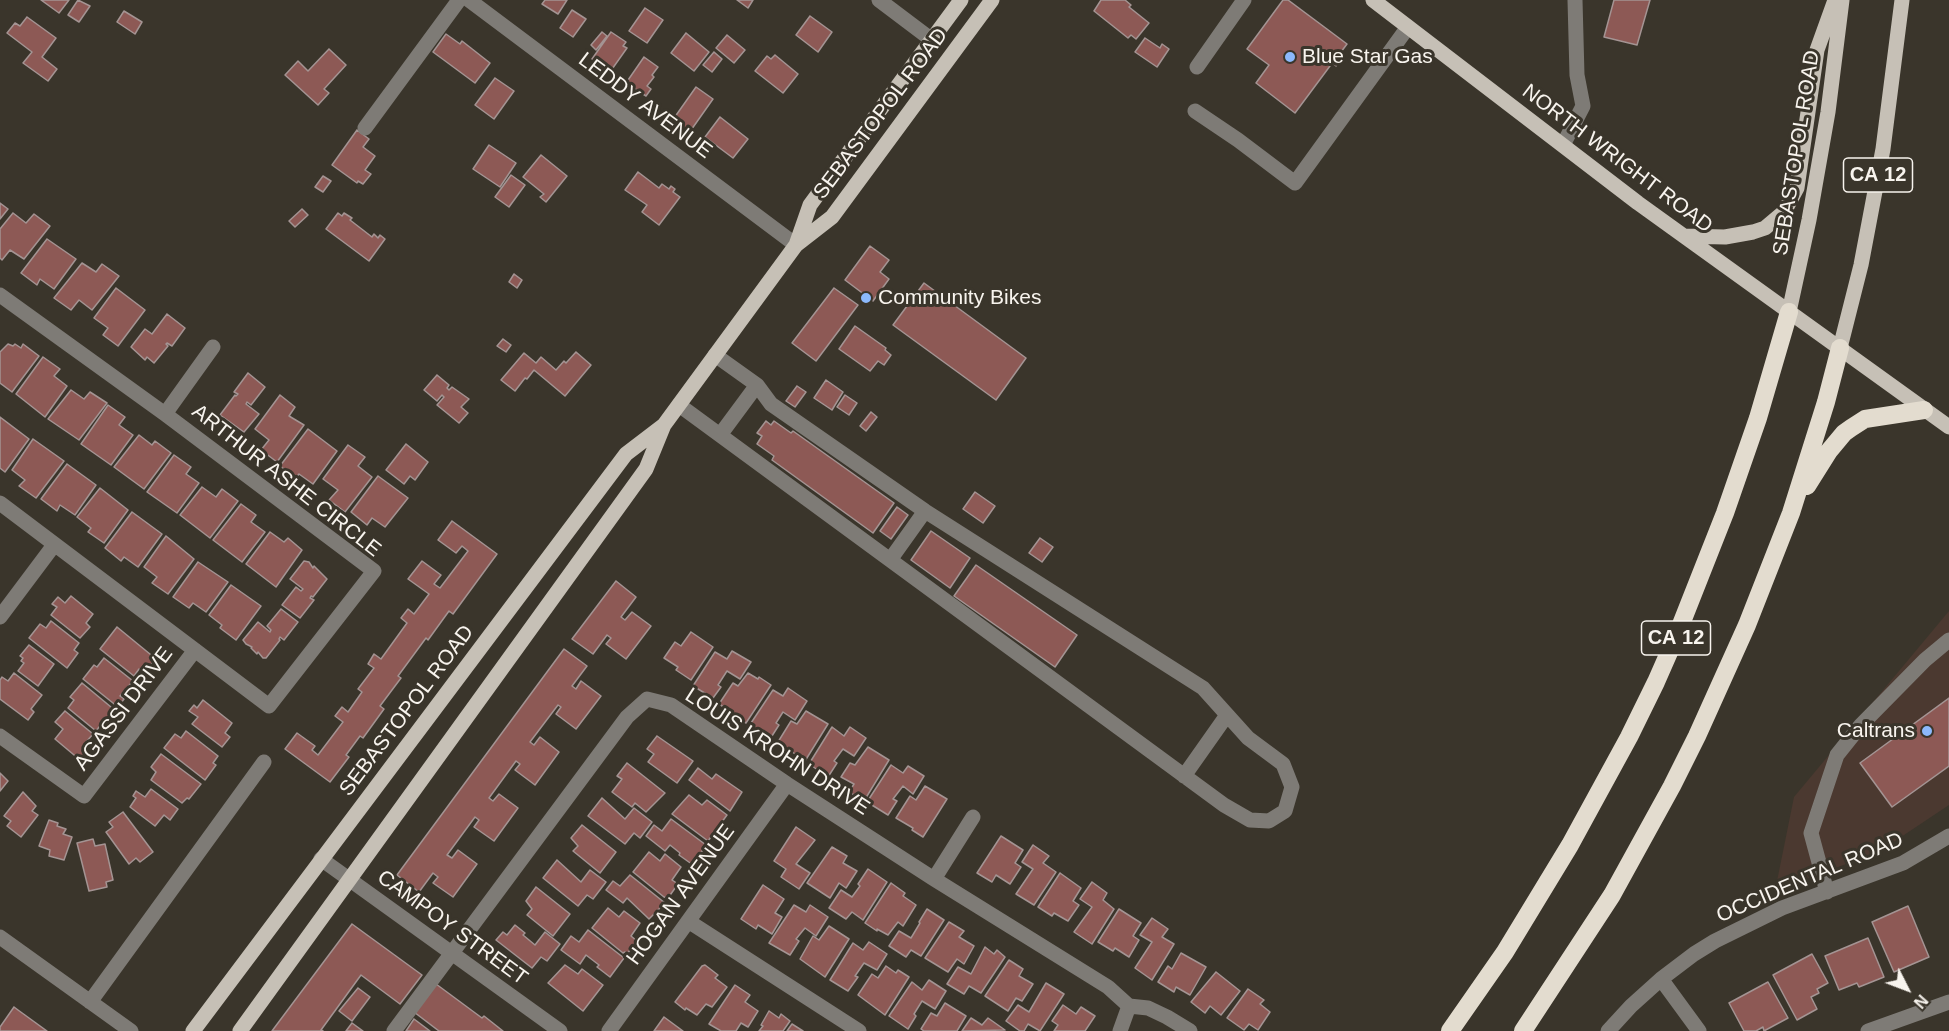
<!DOCTYPE html>
<html>
<head>
<meta charset="utf-8">
<style>
	body { margin:0 }
	#map { position:relative; width:1949px; height:1031px; overflow:hidden; background:#3a352b; font-family:Helvetica,sans-serif }
	canvas { display:block }
	.north { position:absolute; left:1877px; top:959px; width:60px; height:60px; -webkit-text-stroke:4px #3a352b; paint-order:stroke; rotate:132deg; font-size:16px; font-weight:700; line-height:24px; text-align:center; color:#f8f4ee }
	.north::after { content:''; display:block; margin:auto; width:21px; height:27px; background:#f8f4ee; clip-path:polygon(50% 0,100% 100%,50% 72%,0 100%) }
</style>
</head>
<body>
<div id="map">
<canvas width="1949" height="1031"></canvas>
<div class="north">N</div>
</div>
<script>
const c = document.querySelector('canvas').getContext('2d');
c.lineJoin = 'round';
function paint(path, color) { c.fillStyle = color; c.fill(path, 'evenodd'); }
const poly = rows => new Path2D(rows.map(r => 'M' + r).join(''));
function strokePath(path, color, width, dash) { c.strokeStyle = color; c.lineWidth = width; c.lineCap = dash ? 'butt' : 'round'; c.setLineDash(dash || []); c.stroke(path); }
function write(font, color, halo, rows, align = 'center') {
  c.font = font + ' Helvetica,sans-serif'; c.lineWidth = 6; c.setLineDash([]); c.textBaseline = 'middle'; c.strokeStyle = halo; c.fillStyle = color; for (const [text, x, y, turn = 0] of rows) {
    c.save(); c.translate(x, y); c.rotate((+turn || 0) * Math.PI / 180); c.textAlign = isNaN(turn) ? turn : align; if (halo) c.strokeText(text, 0, 0); c.fillText(text, 0, 0); c.restore();
  }
}
paint(poly([
	[1949,611,1949,805,1880,851,1775,891,1794,797]
]), '#4b3930');
const building = poly([
	[41,0,69,0,59,13,41,0],
	[78,0,90,6,79,22,68,15,78,0],
	[545,0,567,0,558,14,542,4,545,0],
	[737,0,753,0,748,8,737,0],
	[1101,0,1125,0,1131,5,1129,7,1149,23,1136,39,1131,35,1128,38,1094,11,1101,0],
	[1283,0,1288,0,1347,44,1341,52,1344,55,1336,66,1331,62,1330,66,1295,113,1256,83,1269,65,1247,49,1283,0],
	[1614,0,1650,0,1637,45,1604,37,1614,0],
	[645,8,663,20,647,43,629,31,645,8],
	[572,10,586,19,573,37,560,28,572,10],
	[124,11,142,22,135,34,117,22,124,11],
	[810,16,832,32,818,52,796,35,810,16],
	[27,17,56,38,42,57,57,69,48,81,23,63,32,52,7,33,15,23,20,26,27,17],
	[602,32,607,36,596,50,591,45,602,32],
	[611,32,626,42,623,46,627,48,610,72,592,59,611,32],
	[686,33,709,52,694,71,671,53,686,33],
	[446,34,460,44,462,41,490,63,475,83,433,52,446,34],
	[727,35,745,50,734,63,716,48,727,35],
	[1145,38,1160,48,1162,44,1169,49,1157,67,1135,52,1145,38],
	[329,49,346,65,324,89,329,93,318,105,285,75,298,61,308,71,329,49],
	[714,52,722,59,712,72,703,65,714,52],
	[775,55,798,74,783,93,755,71,767,56,771,59,775,55],
	[644,57,658,67,652,75,654,77,647,86,651,89,646,96,626,83,644,57],
	[495,78,514,91,494,119,475,105,495,78],
	[696,87,713,99,689,133,672,121,696,87],
	[720,117,748,139,733,158,705,137,720,117],
	[357,130,369,139,363,147,375,156,365,170,371,174,363,184,358,181,357,183,332,165,357,130],
	[489,145,516,163,500,187,473,169,489,145],
	[541,155,567,176,546,202,540,197,544,194,523,177,541,155],
	[638,172,659,188,662,184,669,189,671,186,675,189,673,192,680,197,659,225,642,212,647,205,625,190,638,172],
	[511,175,525,185,509,207,495,197,511,175],
	[323,176,331,181,323,192,315,187,323,176],
	[0,203,8,209,0,219,0,203],
	[302,209,308,215,295,227,289,221,302,209],
	[13,213,26,223,34,214,50,226,24,259,10,250,2,260,0,258,0,229,13,213],
	[338,213,342,216,344,213,352,218,350,220,372,237,374,234,378,238,380,235,385,239,369,261,326,229,338,213],
	[47,239,76,259,54,289,40,279,37,285,21,273,47,239],
	[870,246,889,260,880,272,889,279,873,301,845,280,870,246],
	[82,263,96,272,102,264,119,276,92,310,79,300,71,310,54,298,82,263],
	[514,274,522,280,517,288,509,282,514,274],
	[924,283,1026,358,996,400,893,325,924,283],
	[116,288,145,310,118,346,103,335,108,328,94,318,116,288],
	[834,288,858,305,816,361,792,343,834,288],
	[167,314,185,328,172,346,167,343,166,344,168,346,154,363,147,357,145,360,131,347,145,329,152,334,167,314],
	[855,326,886,348,885,350,891,355,884,365,878,361,870,371,839,349,855,326],
	[503,339,511,345,506,352,497,346,503,339],
	[8,344,13,346,15,344,21,348,23,344,39,356,12,392,0,383,0,352,8,344],
	[576,352,591,365,565,396,534,370,527,379,525,378,515,391,501,380,524,353,536,363,541,357,556,370,564,361,566,363,576,352],
	[43,357,60,369,54,376,67,386,45,417,16,394,43,357],
	[248,373,265,387,251,405,247,402,246,404,259,414,244,432,220,415,235,395,236,396,238,394,234,392,248,373],
	[437,375,449,385,447,388,449,390,452,387,469,399,461,407,468,413,459,423,437,405,444,397,442,395,437,401,424,390,437,375],
	[826,380,843,392,832,410,814,398,826,380],
	[797,386,806,392,795,407,786,401,797,386],
	[71,390,84,399,90,392,107,403,79,440,48,419,71,390],
	[280,395,295,407,289,416,304,425,277,462,261,450,269,440,255,429,280,395],
	[845,395,857,403,849,415,837,407,845,395],
	[108,405,125,417,119,425,133,435,111,465,81,444,108,405],
	[871,412,877,417,866,431,860,426,871,412],
	[0,417,29,439,5,472,0,468,0,417],
	[766,421,771,425,774,421,791,433,793,431,894,503,873,533,772,460,774,456,757,444,762,436,757,433,766,421],
	[308,429,337,451,313,484,299,474,296,478,280,466,308,429],
	[139,435,152,445,155,441,171,453,144,489,114,467,139,435],
	[33,439,64,461,36,498,19,486,25,480,12,470,33,439],
	[406,444,428,462,415,480,410,476,404,484,386,470,406,444],
	[348,445,365,457,358,466,372,477,345,512,329,500,338,490,323,479,348,445],
	[174,455,191,467,186,474,199,483,177,513,147,492,174,455],
	[67,464,96,485,75,515,60,505,57,511,41,499,67,464],
	[378,476,408,498,385,527,372,518,367,525,351,512,378,476],
	[202,487,216,497,222,489,238,501,210,538,180,515,202,487],
	[100,488,128,510,104,543,88,532,91,528,77,517,100,488],
	[975,492,995,506,983,523,963,509,975,492],
	[241,504,256,515,251,522,265,532,242,562,213,540,241,504],
	[897,507,908,515,891,539,880,531,897,507],
	[132,512,162,534,138,567,124,557,121,561,105,548,132,512],
	[452,521,497,554,453,614,449,611,428,640,426,638,398,676,401,678,380,706,384,709,363,738,360,736,346,755,349,757,330,782,285,749,297,733,315,746,312,750,318,755,343,722,335,716,342,707,348,712,362,692,358,689,374,668,368,664,374,654,381,659,407,623,401,618,408,609,414,614,429,594,408,579,422,561,441,575,434,584,440,588,468,551,462,546,456,553,438,540,452,521],
	[931,531,970,558,950,588,911,560,931,531],
	[270,532,284,542,288,538,302,550,276,587,246,564,270,532],
	[166,536,194,559,168,594,152,583,157,577,144,567,166,536],
	[1040,538,1053,547,1042,562,1029,553,1040,538],
	[304,561,309,562,313,568,314,566,327,579,313,597,311,596,310,598,314,600,300,618,282,605,296,587,301,591,303,589,290,579,304,561],
	[198,562,228,582,206,612,193,603,189,608,173,597,198,562],
	[976,565,1077,635,1055,667,954,596,976,565],
	[616,581,636,597,621,617,625,620,632,612,651,626,626,659,606,644,611,638,607,635,593,654,572,639,616,581],
	[231,585,261,606,236,640,220,628,222,625,209,615,231,585],
	[71,596,93,614,86,623,90,627,80,638,51,615,57,607,52,604,58,597,65,603,71,596],
	[281,609,298,622,284,640,280,637,279,639,280,640,266,658,263,658,258,652,257,654,251,648,252,647,246,644,243,640,258,622,270,632,271,630,267,626,281,609],
	[51,621,79,643,74,650,78,653,67,668,29,638,40,624,46,628,51,621],
	[117,627,156,659,149,667,147,665,142,671,139,669,134,676,100,649,117,627],
	[691,632,713,647,691,680,676,670,678,667,664,658,675,642,681,646,691,632],
	[29,645,54,664,38,686,18,671,24,663,21,661,23,658,20,656,29,645],
	[564,649,587,666,572,686,576,689,581,681,601,696,576,729,556,714,561,707,558,705,530,742,534,745,540,737,559,752,535,785,515,770,520,764,516,761,489,798,493,801,499,794,518,808,494,841,474,827,479,820,475,817,447,855,452,858,458,850,477,864,453,897,433,883,438,877,433,873,419,892,397,875,564,649],
	[732,651,751,662,740,679,727,671,718,685,721,687,713,698,693,686,715,652,727,659,732,651],
	[104,658,133,681,120,696,124,699,118,707,83,679,94,665,97,667,104,658],
	[14,673,42,695,31,709,34,712,28,720,0,699,0,680,2,677,8,681,14,673],
	[748,673,758,679,759,677,771,685,746,723,735,717,736,715,719,704,733,683,738,686,748,673],
	[82,683,117,712,106,724,103,722,96,731,68,708,74,700,70,697,82,683],
	[788,688,807,701,795,720,783,712,776,723,779,725,770,739,749,726,773,690,783,696,788,688],
	[1949,698,1949,766,1892,807,1860,763,1949,698],
	[203,700,232,723,225,733,230,737,222,747,192,724,198,717,189,711,194,705,197,708,203,700],
	[65,711,93,734,87,741,90,743,87,745,90,748,80,760,55,739,63,729,55,722,65,711],
	[806,711,828,724,805,761,778,742,791,721,797,724,806,711],
	[832,727,844,736,850,727,866,738,854,756,843,749,834,761,837,763,828,777,809,764,832,727],
	[186,731,218,756,213,763,216,765,205,780,164,748,175,734,181,738,186,731],
	[657,736,693,761,677,783,648,762,654,754,647,749,657,736],
	[868,747,889,760,864,801,849,792,854,784,841,777,850,763,855,765,868,747],
	[161,754,201,784,189,799,187,798,182,803,151,780,156,772,151,767,161,754],
	[627,763,665,793,646,812,635,803,632,807,612,792,622,779,617,776,627,763],
	[891,765,903,773,908,766,924,776,913,794,903,786,893,799,897,801,888,815,867,802,891,765],
	[698,768,712,779,716,774,742,792,730,811,689,780,698,768],
	[0,773,8,781,0,791,0,773],
	[925,786,947,799,923,837,912,830,913,828,896,818,910,796,916,800,925,786],
	[151,789,178,809,170,820,164,815,155,826,130,807,136,798,133,796,136,791,145,797,151,789],
	[23,792,36,806,32,811,38,815,21,837,7,826,11,821,4,816,23,792],
	[689,795,702,805,707,800,727,815,708,841,672,814,689,795],
	[602,798,625,819,634,808,652,822,640,838,634,833,625,844,588,816,602,798],
	[123,812,153,852,140,862,136,858,129,864,106,832,113,827,109,822,123,812],
	[671,819,706,845,693,865,679,855,680,853,670,845,665,851,646,836,654,825,662,831,671,819],
	[49,820,58,823,57,826,66,829,63,834,72,837,64,860,49,856,50,850,39,846,49,820],
	[582,825,616,852,600,873,573,851,578,846,571,838,582,825],
	[796,827,815,840,796,864,810,873,799,889,781,877,786,869,774,861,796,827],
	[1001,836,1023,850,1015,863,1021,867,1010,884,996,875,992,882,977,873,1001,836],
	[93,839,95,846,105,844,113,880,106,882,107,887,89,891,77,843,93,839],
	[1033,845,1049,856,1043,863,1056,872,1034,905,1016,894,1033,869,1022,862,1033,845],
	[832,847,847,856,843,863,857,871,846,888,839,883,830,898,807,883,832,847],
	[649,852,660,861,665,854,681,867,672,880,678,884,668,898,664,897,633,872,649,852],
	[557,860,581,882,590,870,606,882,593,899,587,895,578,906,543,878,557,860],
	[868,869,887,882,863,920,852,912,846,919,829,908,841,890,852,897,860,886,858,884,868,869],
	[1060,873,1081,888,1073,901,1079,905,1068,921,1054,913,1052,916,1038,907,1060,873],
	[630,875,665,903,649,919,627,898,623,903,606,890,613,881,620,886,630,875],
	[1092,882,1107,893,1103,900,1114,909,1092,944,1074,932,1092,907,1080,899,1092,882],
	[891,883,905,893,903,896,916,905,903,926,898,922,888,935,877,929,877,931,865,923,891,883],
	[763,885,784,899,775,913,782,917,772,934,758,925,756,929,741,919,763,885],
	[536,887,570,914,553,936,527,915,532,909,526,901,536,887],
	[794,905,806,912,810,905,828,917,816,936,805,928,796,939,799,941,790,955,769,943,794,905],
	[1908,906,1929,957,1894,972,1872,922,1908,906],
	[608,908,619,917,624,911,640,923,631,936,637,941,627,954,625,952,623,953,592,928,608,908],
	[927,909,944,920,921,956,911,950,906,957,889,946,899,931,911,938,920,923,919,922,927,909],
	[1119,909,1141,923,1133,936,1139,940,1129,957,1115,948,1113,951,1098,942,1119,909],
	[1152,918,1168,929,1162,937,1174,944,1152,980,1135,968,1152,942,1140,935,1152,918],
	[949,922,964,931,959,937,974,946,964,964,957,959,948,972,925,958,949,922],
	[352,924,422,975,400,1004,361,975,321,1030,323,1031,272,1031,352,924],
	[515,925,525,933,523,935,535,945,545,932,560,944,547,961,541,957,532,968,496,940,503,932,507,935,515,925],
	[829,926,849,939,825,977,800,959,813,936,819,940,829,926],
	[588,930,624,958,610,977,597,967,599,965,586,955,580,964,561,950,571,936,579,942,588,930],
	[1868,938,1884,977,1859,987,1857,983,1839,990,1825,956,1868,938],
	[869,942,887,954,877,970,864,963,855,976,858,977,848,991,830,980,853,943,863,950,869,942],
	[985,947,994,954,997,950,1005,957,981,993,969,986,964,994,947,984,958,967,971,974,985,947],
	[1181,953,1206,967,1190,995,1176,987,1174,992,1158,982,1168,966,1172,969,1181,953],
	[1812,954,1828,983,1817,989,1819,993,1811,997,1817,1009,1797,1020,1773,975,1812,954],
	[1009,960,1023,969,1019,976,1033,984,1022,1001,1016,998,1008,1011,985,996,1009,960],
	[565,965,578,974,582,969,603,985,583,1011,548,983,565,965],
	[705,965,718,975,715,978,727,987,712,1007,706,1004,697,1015,686,1008,685,1010,675,1002,702,966,705,965],
	[886,966,896,973,898,970,909,977,885,1015,858,995,872,974,878,978,886,966],
	[1216,972,1240,991,1221,1015,1210,1006,1205,1013,1191,1002,1216,972],
	[929,980,946,991,935,1009,922,1001,914,1014,916,1016,908,1029,889,1016,912,982,922,990,929,980],
	[432,981,482,1018,484,1016,503,1031,439,1031,410,1009,432,981],
	[1768,982,1788,1018,1764,1031,1763,1027,1756,1031,1744,1031,1729,1003,1768,982],
	[1046,983,1064,994,1040,1031,1028,1024,1024,1031,1020,1031,1006,1021,1018,1005,1029,1012,1046,983],
	[735,985,750,995,745,1002,758,1011,748,1027,741,1023,736,1031,721,1031,709,1024,735,985],
	[358,988,370,997,352,1021,339,1011,358,988],
	[1248,989,1264,1000,1260,1004,1270,1012,1258,1030,1249,1024,1244,1030,1227,1018,1248,989],
	[945,1003,966,1016,957,1031,924,1031,921,1029,931,1013,937,1016,945,1003],
	[1063,1005,1076,1014,1081,1007,1095,1016,1085,1031,1054,1031,1058,1025,1052,1021,1063,1005],
	[14,1007,18,1010,47,1031,0,1031,0,1027,14,1007],
	[769,1011,779,1018,781,1014,790,1021,783,1031,759,1031,763,1026,761,1025,769,1011],
	[664,1017,683,1031,654,1031,664,1017],
	[971,1018,982,1025,988,1018,1005,1030,962,1031,971,1018],
	[414,1019,430,1031,406,1031,414,1019],
	[352,1023,363,1031,346,1031,352,1023],
	[792,1024,803,1031,787,1031,792,1024]
]);
paint(building, '#8d5955');
strokePath(building, '#a49493', 1.5);
strokePath(poly([
	[469,0,796,245],
	[879,0,932,40],
	[1197,67,1244,0],
	[1195,111,1238,140,1295,183,1408,27],
	[365,128,459,0],
	[1563,145,1583,106,1577,75,1575,0],
	[0,295,165,414,374,571,269,706,0,503],
	[679,405,1224,805,1250,820,1269,821,1285,811,1292,787,1283,764,1248,738,1203,688,925,511,771,404,757,385,715,355],
	[165,414,213,347],
	[720,435,757,385],
	[890,560,925,511],
	[0,617,54,545],
	[0,736,84,796,195,650],
	[1184,776,1227,715],
	[321,859,560,1031],
	[934,879,973,817],
	[1827,892,1811,833,1837,755,1861,725,1925,660,1949,640],
	[688,921,859,1031],
	[0,937,131,1031],
	[1661,979,1699,1031],
	[90,1002,264,762],
	[1129,1006,1148,1008,1167,1017,1190,1031],
	[394,1031,627,717,647,699,671,705,787,784,934,879,1108,987,1129,1006],
	[609,1031,787,784],
	[1120,1031,1129,1006],
	[1608,1031,1631,1006,1661,979,1694,954,1715,941,1782,908,1903,863,1949,836],
	[1868,1031,1949,1002]
]), '#7e7b76', 15);
strokePath(poly([
	[1373,0,1638,203,1949,427],
	[1684,236,1725,237,1753,232,1765,228,1784,212,1797,188,1817,50,1835,0],
	[796,245,810,205,961,0],
	[1789,312,1809,220,1828,112,1842,0],
	[1840,348,1861,265,1883,149,1902,0],
	[193,1031,626,454,664,425],
	[240,1031,646,469,664,425,796,245,832,217,992,0]
]), '#c6c0b6', 15);
strokePath(poly([
	[1807,486,1829,451,1844,433,1851,428,1865,419,1924,410],
	[1450,1031,1505,952,1570,845,1629,737,1656,682,1678,632,1725,513,1758,418,1789,312],
	[1523,1031,1612,895,1672,786,1697,736,1747,625,1791,513,1826,402,1840,348]
]), '#e3dccf', 18);
for (const [x, y, r, color] of [
	[1290,57,6,"#8cb9fc"],
	[866,298,6,"#8cb9fc"],
	[1927,731,6,"#8cb9fc"]
]) { const dot = new Path2D(); dot.arc(x, y, r, 0, 2 * Math.PI); c.fillStyle = color; c.fill(dot); strokePath(dot, '#3a352b', 2); }
for (const [x, y, w] of [
	[1878,175,69],
	[1676,638,69]
]) { const box = new Path2D(); box.roundRect(x - w / 2, y - 17, w, 34, 4.5); c.fillStyle = '#3a352b'; c.fill(box); strokePath(box, '#f8f4ee', 1.5); }
write('bold 20px', '#f8f4ee', null, [
	["CA 12",1878,175],
	["CA 12",1676,638]
]);
write('21px', '#f8f4ee', '#3a352b', [
	["Blue Star Gas",1302,57],
	["Community Bikes",878,298],
	["Caltrans",1915,731,"right"]
], 'left');
write('21px', '#f8f4ee', '#3a352b', [
	["LEDDY AVENUE",645,106,37],
	["SEBASTOPOL ROAD",881,114,-53],
	["SEBASTOPOL ROAD",1797,153,-81],
	["NORTH WRIGHT ROAD",1617,159,37],
	["ARTHUR ASHE CIRCLE",286,481,38],
	["AGASSI DRIVE",124,709,-53],
	["SEBASTOPOL ROAD",407,711,-53],
	["LOUIS KROHN DRIVE",777,752,33],
	["OCCIDENTAL ROAD",1810,878,-23],
	["HOGAN AVENUE",681,895,-54],
	["CAMPOY STREET",452,928,36]
]);
</script>
</body>
</html>
